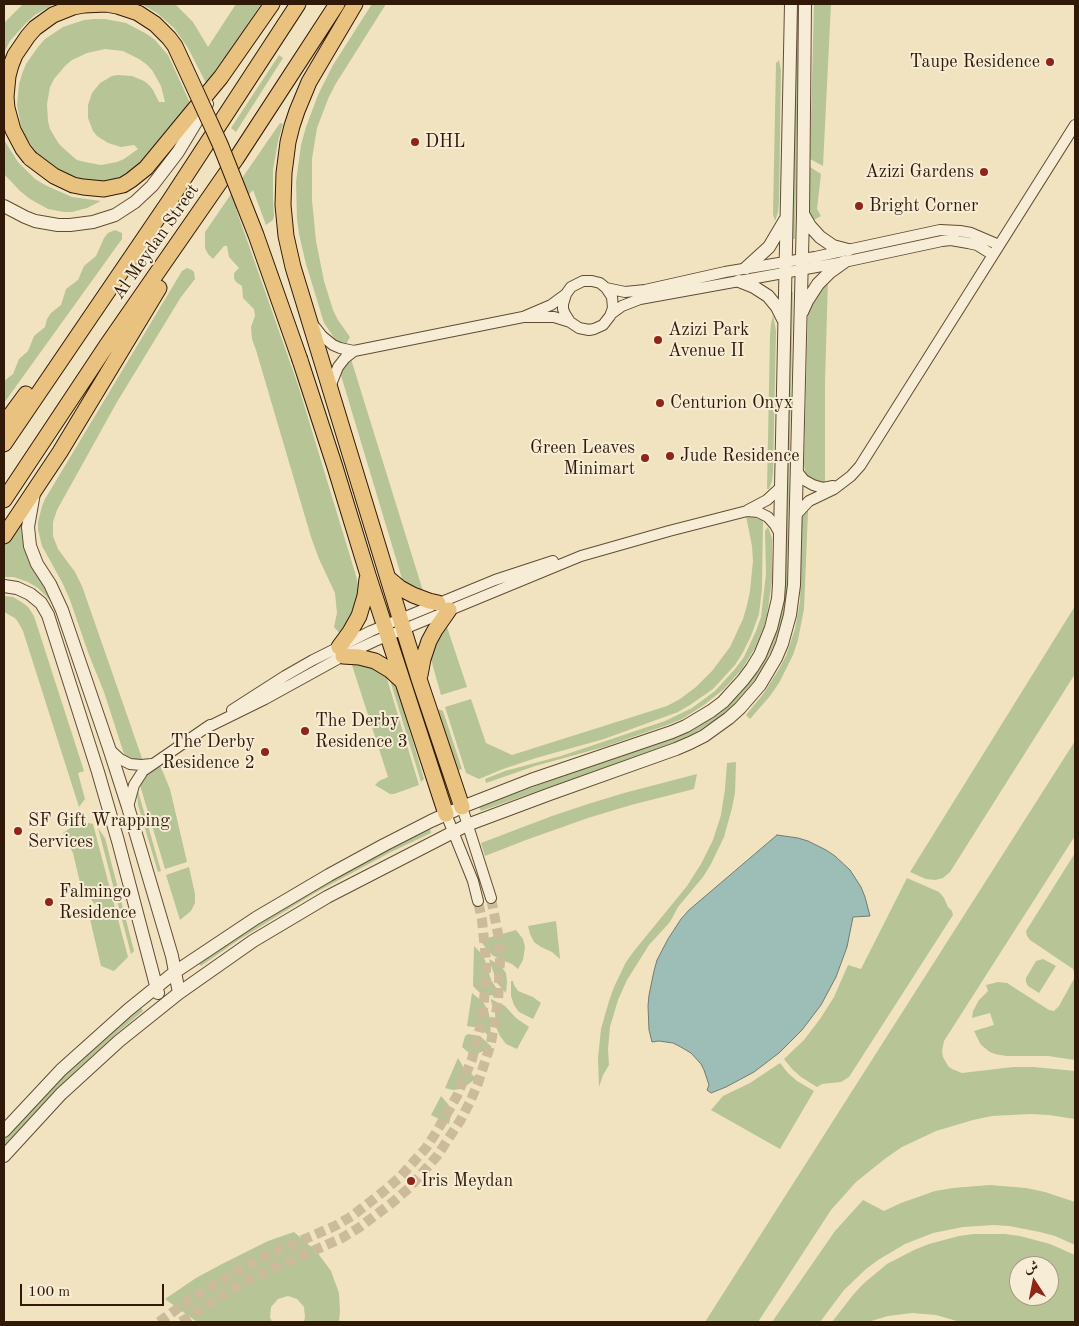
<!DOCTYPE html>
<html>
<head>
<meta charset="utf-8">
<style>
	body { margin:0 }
	#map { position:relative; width:1079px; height:1326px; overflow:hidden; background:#f2e3c0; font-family:"Old Standard TT",Amiri,serif }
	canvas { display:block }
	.frame { position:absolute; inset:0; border:5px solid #301a07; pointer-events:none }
	.north { position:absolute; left:1009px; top:1256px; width:50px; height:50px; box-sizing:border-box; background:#f7edd6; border:1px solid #a79983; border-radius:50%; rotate:349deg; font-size:14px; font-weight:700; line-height:20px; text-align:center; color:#301a07 }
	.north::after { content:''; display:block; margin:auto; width:18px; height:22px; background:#8f2418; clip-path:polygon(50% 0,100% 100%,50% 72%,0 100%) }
	.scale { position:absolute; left:20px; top:1284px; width:144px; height:22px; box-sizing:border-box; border:2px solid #301a07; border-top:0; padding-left:6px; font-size:15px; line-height:18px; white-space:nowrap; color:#301a07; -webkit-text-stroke:4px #f7edd6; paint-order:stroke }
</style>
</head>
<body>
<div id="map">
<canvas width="1079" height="1326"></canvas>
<div class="frame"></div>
<div class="north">ش</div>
<div class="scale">100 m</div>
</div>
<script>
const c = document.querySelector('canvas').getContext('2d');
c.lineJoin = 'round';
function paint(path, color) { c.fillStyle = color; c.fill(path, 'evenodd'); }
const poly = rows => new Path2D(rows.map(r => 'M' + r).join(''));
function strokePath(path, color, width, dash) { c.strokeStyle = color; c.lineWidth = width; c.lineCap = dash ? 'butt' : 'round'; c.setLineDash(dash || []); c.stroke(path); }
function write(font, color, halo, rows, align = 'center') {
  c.font = font + ' "Old Standard TT",serif'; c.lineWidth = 4; c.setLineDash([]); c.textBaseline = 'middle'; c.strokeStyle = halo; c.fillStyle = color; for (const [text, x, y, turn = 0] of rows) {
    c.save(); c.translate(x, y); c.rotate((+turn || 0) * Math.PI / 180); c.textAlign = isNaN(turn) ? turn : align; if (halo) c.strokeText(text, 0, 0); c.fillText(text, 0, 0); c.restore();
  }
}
paint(poly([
	[23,4,54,4,35,15,26,23,10,41,4,53,4,23],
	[141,4,175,4,193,22,208,47,236,4,261,4,207,85,188,48,174,28,157,13],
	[372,4,386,4,335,85,328,99,317,128,312,159,312,200,316,241,324,281,333,310,338,320,350,337,345,346,335,339,324,323,306,264,299,234,297,219,296,182,301,145,306,127,318,95,333,65],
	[797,4,799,4,795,239,792,239],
	[814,4,831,4,823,166,810,159],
	[94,19,105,19,126,23,145,33,154,39,168,55,191,105,131,175,111,181,90,181,80,179,61,172,44,160,37,153,25,136,21,126,17,105,19,84,22,74,26,64,38,47,45,39,63,27,84,20],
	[105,49,123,51,139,59,146,64,152,70,161,86,165,102,159,102,153,90,149,85,144,81,132,76,118,75,112,76,100,83,92,93,88,105,88,118,93,131,97,136,108,143,121,147,134,145,138,149,124,159,117,162,101,165,85,162,77,160,71,155,59,144,50,129,48,121,47,104,50,87,54,79,65,66,72,60,87,53],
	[279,55,283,58,236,132,231,128],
	[779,60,781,70,779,201,778,212,775,221,773,214,776,63],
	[280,123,283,124,278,141,273,170,273,200,274,215,273,220,266,225,253,190,236,209,298,385,357,579,359,594,358,602,342,636,334,627,337,613,335,593,319,559,311,537,256,350,252,339,251,327,255,316,254,309,243,298,242,286,236,282,234,278,234,273,239,268,229,257,227,246,224,246,213,259,208,254,205,248,205,232],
	[4,140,18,162,35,179,45,185,72,197,101,201,87,208,72,212,64,212,48,209,30,199,20,191,4,174],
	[810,167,821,174,817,209,821,216,812,221,809,209],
	[115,230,122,233,122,239,4,403,4,381,13,374,19,359,28,351,34,336,45,327,47,319,51,313,61,305,66,289,78,280,84,266,96,256,104,238,108,233],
	[187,268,192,270,194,272,195,279,181,297,117,402,57,510,53,522,53,536,58,549,75,572,82,586,143,761,138,761,125,757,104,692,89,655,70,600,63,584,42,546,38,530,38,522,42,506,45,499,182,271],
	[828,280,825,382,825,484,810,479,805,472,804,464,808,313,809,307],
	[791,292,793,292,787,587,783,618,779,633,773,647,759,675,739,699,729,709,718,718,693,734,666,746,481,811,479,807,560,777,659,743,676,737,708,720,720,711,775,634],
	[773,315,776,331,773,472,772,481,769,489,767,489,770,335,771,324],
	[351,359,423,591,418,594,403,582,340,372,341,368],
	[805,510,808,511,804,609,798,640,793,655,779,683,770,696,750,719,746,715,764,693,779,669,786,656,795,629,800,601,802,519],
	[746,516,763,520,762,589,759,614,751,636,742,654,735,665,713,689,690,705,678,712,604,739,536,758,503,769,479,779,466,773,445,707,471,699,486,743,512,755,667,706,680,699,696,687,712,671,730,647,743,619,747,605,750,591,753,561,752,546],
	[20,521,21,521,22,538,24,547,50,600,38,588,28,582,14,577,4,577,4,546],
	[768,527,772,538,772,580,767,615,764,626,755,648,742,669,724,689,704,705,682,719,670,724,604,747,535,766,486,783,485,779,505,771,561,756,665,721,692,708,715,691,735,669,744,657,756,631,761,617,766,574,765,531],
	[4,596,13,597,23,603,28,607,34,616,84,771,78,773,85,799,79,807,23,631,18,622,15,618,4,612],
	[1075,606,1075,674,950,872,943,878,935,880,926,879,910,872],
	[446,624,467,687,441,695,430,656],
	[351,662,358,662,385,672,419,785,394,794,390,794,375,785,379,781,388,777],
	[390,680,394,683,398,692,424,779,421,782],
	[438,709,443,711,462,769,457,771],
	[1075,741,1075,836,944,1041,942,1051,943,1057,948,1066,952,1069,962,1073,1013,1067,1034,1067,1075,1071,1075,1119,1049,1115,1030,1114,992,1116,973,1120,936,1131,902,1147,886,1158,856,1182,831,1210,758,1322,705,1322],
	[736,762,735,793,732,808,724,837,711,864,703,877,678,907,670,922,649,945,627,980,618,1000,610,1027,608,1049,609,1065,603,1075,599,1087,598,1058,601,1029,609,1001,614,987,626,962,634,951,687,886,701,864,713,840,721,815,725,789,727,763],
	[160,765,170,789,187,862,165,869,139,782,143,777],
	[697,774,694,789,631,805,588,818,526,840,485,856,481,843,552,816,588,804,624,793],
	[138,791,161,871,158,872,138,805,137,792],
	[80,822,85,822,93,824,128,957,114,971,101,966,90,919,96,916,99,913,98,909,91,899,82,891,73,853,68,843,70,841,63,833,76,824],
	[98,828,105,838,134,951,131,954],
	[430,829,431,833,391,852,313,894,237,941,201,966,198,963,272,913,389,848],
	[1075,853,1075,1060,1048,1056,1006,1056,995,1054,990,1052,981,1045,974,1031,994,1025,990,1013,972,1018,973,1011,979,1000,988,991,986,985,998,982,1007,983,1049,1010,1054,1011,1059,1006,1075,977,1073,969,1030,940,1027,936,1026,931],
	[189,867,195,894,195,903,191,911,180,920,166,875],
	[907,878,939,892,944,898,948,907,952,911,953,915,849,1077,841,1082,822,1084,817,1087,801,1077,792,1069,784,1059,804,1040,820,1019,834,997,848,965,861,969],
	[556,921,560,958,560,959,552,952,541,947,534,942,530,934,528,926],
	[516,930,523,939,525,947,523,960,518,969,512,964,501,960,492,955,481,942,481,940],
	[474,946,480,952,485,960,491,980,501,995,500,996,487,995,479,992,473,986],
	[489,959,500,965,506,973,507,982,506,993,497,983],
	[1043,959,1056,966,1039,993,1028,986,1026,982,1026,978,1036,961],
	[511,981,513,981,514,985,518,991,533,997,541,1003,533,1019,519,1012,514,1005,511,996],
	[472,993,483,1002,488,1010,490,1019,491,1038,480,1028,467,1026],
	[491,999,505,1006,516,1018,529,1027,517,1049,506,1044,500,1036,496,1027,495,1013,491,1001],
	[141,1008,143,1011,117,1033,66,1080,4,1146,4,1137,56,1082,112,1031],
	[468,1034,480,1036,492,1047,479,1053,468,1052,462,1047,465,1036],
	[458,1058,465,1070,477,1078,467,1085,461,1089,453,1090,445,1088],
	[780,1063,788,1073,797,1081,814,1091,780,1149,711,1110,723,1096,750,1083],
	[441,1096,448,1104,450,1109,451,1114,449,1124,431,1115],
	[990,1185,1026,1188,1045,1192,1075,1202,1075,1245,1055,1236,1040,1232,1009,1226,994,1225,963,1227,933,1233,905,1244,878,1260,866,1269,844,1290,820,1322,772,1322,835,1231,863,1200,884,1211,901,1203,935,1191,953,1188],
	[294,1232,317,1252,331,1271,339,1293,340,1311,339,1322,304,1322,305,1317,304,1307,297,1299,288,1296,278,1299,271,1307,270,1317,272,1322,197,1322,165,1299,196,1278,220,1265,268,1241],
	[974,1234,1005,1234,1020,1236,1050,1244,1075,1255,1075,1322,960,1322,936,1315,912,1313,888,1316,868,1322,832,1322,853,1295,863,1284,887,1264,914,1250,929,1244,959,1236],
	[1019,1266,1049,1266,1049,1296,1019,1296]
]), '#b6c496');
const water = poly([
	[777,835,798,838,808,841,826,850,835,856,850,870,861,887,865,897,870,916,853,917,847,947,836,977,821,1005,802,1030,779,1053,754,1072,726,1087,711,1093,707,1090,709,1085,704,1070,701,1064,691,1053,679,1046,673,1043,659,1041,652,1042,649,1030,648,1006,649,995,654,971,657,960,668,939,681,919,689,910,777,835]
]);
paint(water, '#9cbeb6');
strokePath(water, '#717c70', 1);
strokePath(poly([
	[159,1322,192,1298,241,1269,266,1256,335,1226,352,1216,384,1191,399,1178,426,1148,437,1131,457,1096,472,1059,482,1020,486,980,486,960,482,920,478,901],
	[181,1322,223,1295,247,1281,272,1269,342,1238,360,1227,393,1202,409,1188,437,1156,460,1121,470,1102,478,1083,491,1043,498,1002,500,960,499,939,491,898]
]), '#cbbb9b', 10, [10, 5]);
const minor = poly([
	[606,288,625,292,645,290,725,272,815,257,940,230,960,231,971,233,999,245],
	[566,294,563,304,563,309,565,314,570,322],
	[611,314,622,306,640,299,844,262,942,241,951,240,968,243,977,245,993,255],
	[315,327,322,336,333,345,340,348,354,351,523,317,551,305,566,294,571,287,583,281,592,281,600,283,606,288,612,297,613,308,610,316,603,325,594,329,589,330,579,328,570,322,554,317,523,317],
	[330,387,338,367,345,358,354,351],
	[796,470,804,480,813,485,823,488,833,486],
	[748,510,767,500,781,487],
	[795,516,809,501,834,489,851,476,860,466,1075,125],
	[232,710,285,676,313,660,371,631,495,580,553,561],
	[204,729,265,699,343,656,375,641,581,556,669,531,747,511,758,512,768,517,775,525,780,534],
	[109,749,120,759,130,764,141,765,152,764],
	[128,807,134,785,143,771,210,725],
	[462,807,491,898],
	[446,814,473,881,478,901]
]);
const tertiary = poly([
	[4,206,25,217,35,221,58,225,70,225,93,222,115,215,135,202,152,186,178,152,207,104],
	[803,214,810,226,820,237,833,246,848,250],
	[746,268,769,247,785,220],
	[739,281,754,287,768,296,777,307,783,319],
	[802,312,807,301,818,284,830,272,844,262],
	[34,493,28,527,30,546,37,564,50,584,62,610,109,748,128,807,172,956,179,993],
	[4,586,17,588,30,594,41,603,48,615,98,772,118,841,158,993],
	[4,1131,61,1070,128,1010,175,972,256,918,329,875,384,845,431,821,462,807,531,780,672,732,686,726,711,711,723,702,743,680,752,668,760,655,771,628,778,599,779,584,791,4],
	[4,1156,61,1094,119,1041,179,993,253,941,327,897,467,825,550,794,676,749,690,743,704,736,729,718,740,708,760,685,776,658,782,644,790,615,794,585,803,214,805,4]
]);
const primary = poly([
	[355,4,309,82,297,111,292,126,288,142,284,173,283,205,286,236,293,267,400,618,419,679,462,807],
	[30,158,54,176,73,185,83,187,104,189,123,185,131,180,146,168,221,77,272,4],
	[300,360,335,467,368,575,446,814],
	[4,424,26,394],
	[4,444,170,200,298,4],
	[4,500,107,345,236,159,337,4],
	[4,536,60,452,159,288],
	[388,578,400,588,413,595,429,601,438,603],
	[339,647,350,632,359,616,365,596,367,579],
	[343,656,359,657,375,661,390,670,402,681],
	[420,675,423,659,429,641,435,630,449,610]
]);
strokePath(minor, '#604c35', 12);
strokePath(tertiary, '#604c35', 14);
strokePath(primary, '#301a07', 17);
strokePath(minor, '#f7edd6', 10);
strokePath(tertiary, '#f7edd6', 12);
strokePath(primary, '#e9c280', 15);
const primaryBridge = poly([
	[30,158,23,149,13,130,7,108,6,97,8,76,11,65,15,55,28,36,35,28,53,15,73,7,84,5,106,4,117,6,138,13,155,24,169,38,175,46,193,85,220,144,256,235,300,360]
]);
strokePath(primaryBridge, '#301a07', 17, []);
strokePath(primaryBridge, '#e9c280', 15);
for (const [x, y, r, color] of [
	[1050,62,5,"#8f2418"],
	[415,142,5,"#8f2418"],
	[984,172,5,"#8f2418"],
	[859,206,5,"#8f2418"],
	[658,340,5,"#8f2418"],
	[660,403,5,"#8f2418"],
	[670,456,5,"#8f2418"],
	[645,458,5,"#8f2418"],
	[305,731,5,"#8f2418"],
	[265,752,5,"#8f2418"],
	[18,831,5,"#8f2418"],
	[49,902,5,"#8f2418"],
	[411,1181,5,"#8f2418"]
]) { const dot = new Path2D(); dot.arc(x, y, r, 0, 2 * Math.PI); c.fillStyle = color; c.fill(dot); strokePath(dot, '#f7edd6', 2); }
write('18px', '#301a07', '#f7edd6', [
	["Taupe Residence",1040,62,"right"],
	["DHL",425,142],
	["Azizi Gardens",974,172,"right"],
	["Bright Corner",869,206],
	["Azizi Park",668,330],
	["Avenue II",668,351],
	["Centurion Onyx",670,403],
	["Green Leaves",635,448,"right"],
	["Minimart",635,469,"right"],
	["Jude Residence",680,456],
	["The Derby",315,721],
	["Residence 3",315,742],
	["The Derby",255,742,"right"],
	["Residence 2",255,763,"right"],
	["SF Gift Wrapping",28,821],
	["Services",28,842],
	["Falmingo",59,892],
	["Residence",59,913],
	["Iris Meydan",421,1181]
], 'left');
write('18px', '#301a07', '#f7edd6', [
	["Al Meydan Street",156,242,-55]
]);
</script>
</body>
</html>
